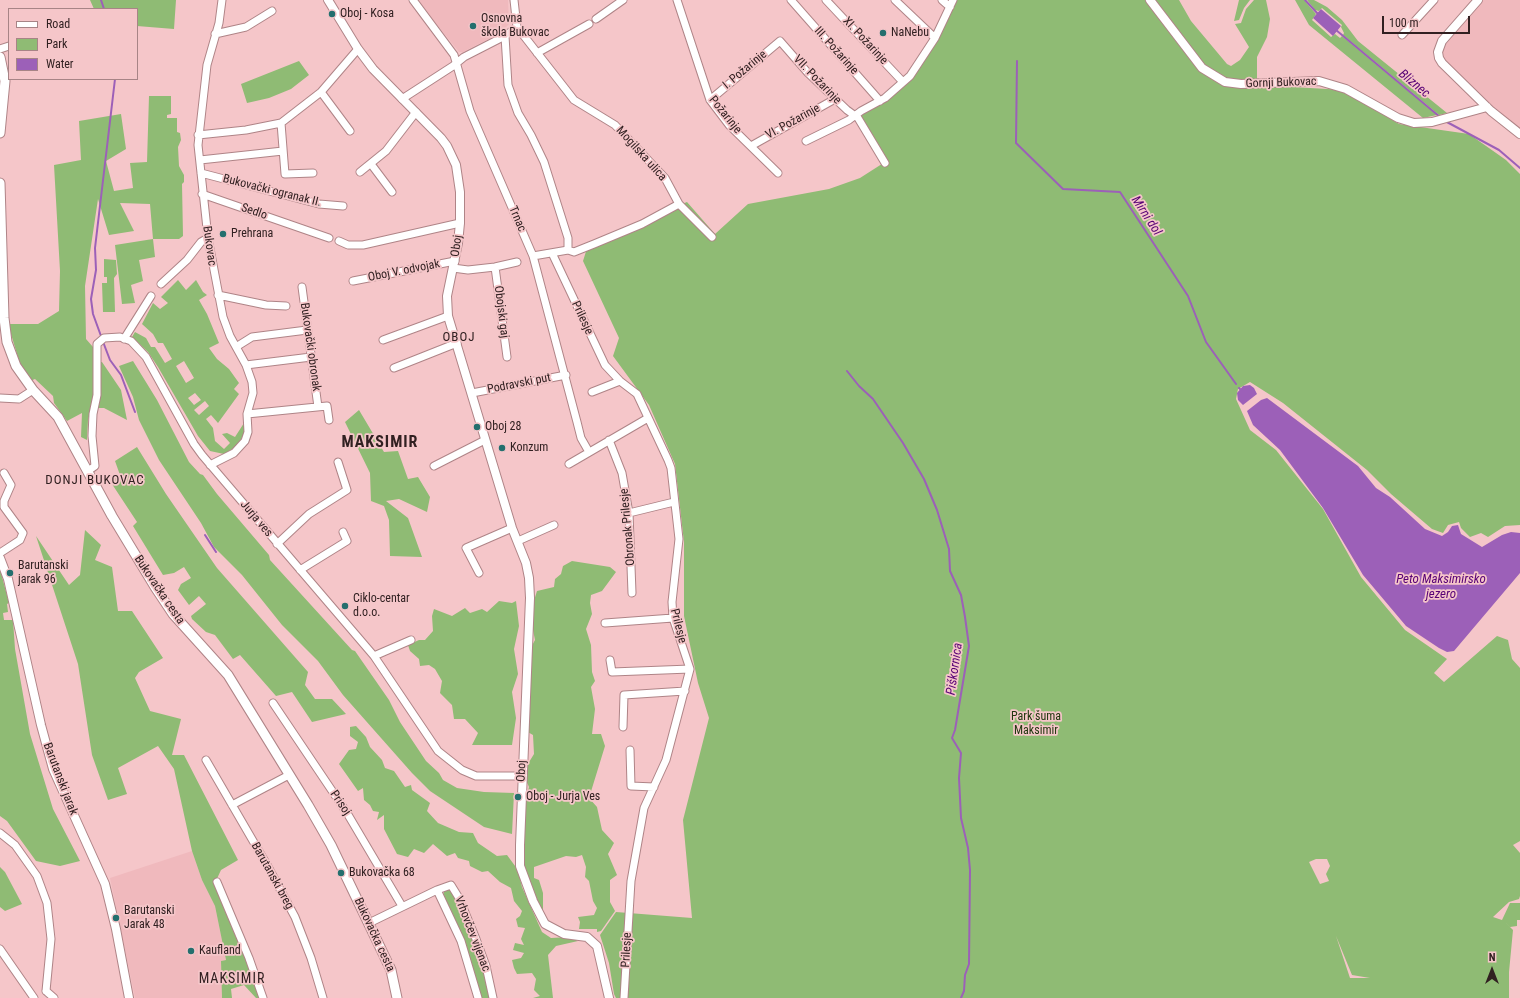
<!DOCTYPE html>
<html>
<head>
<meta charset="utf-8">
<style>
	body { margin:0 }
	#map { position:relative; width:1520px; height:998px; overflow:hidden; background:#f5c6c9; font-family:"Roboto Condensed",sans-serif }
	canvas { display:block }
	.legend { position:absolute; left:8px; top:8px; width:130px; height:72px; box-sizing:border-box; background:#f5c6c9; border:1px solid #a78486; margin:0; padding:5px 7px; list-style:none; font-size:12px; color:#312021 }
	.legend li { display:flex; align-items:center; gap:8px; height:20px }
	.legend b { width:20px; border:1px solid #a78486 }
	.north { position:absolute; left:1472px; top:950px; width:40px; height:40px; -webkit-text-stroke:3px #f5c6c9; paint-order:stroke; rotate:0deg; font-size:11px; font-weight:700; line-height:16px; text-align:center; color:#312021 }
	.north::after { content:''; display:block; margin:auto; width:14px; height:18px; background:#312021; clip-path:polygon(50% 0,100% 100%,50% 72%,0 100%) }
	.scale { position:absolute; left:1382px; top:16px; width:88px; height:18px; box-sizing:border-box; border:2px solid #312021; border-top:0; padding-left:5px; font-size:12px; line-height:14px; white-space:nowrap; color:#312021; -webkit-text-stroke:3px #f5c6c9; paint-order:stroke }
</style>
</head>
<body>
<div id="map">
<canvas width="1520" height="998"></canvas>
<ul class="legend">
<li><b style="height:5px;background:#fff"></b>Road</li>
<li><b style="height:11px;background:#8fbb74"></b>Park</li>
<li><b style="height:11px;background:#9c60b8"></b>Water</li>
</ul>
<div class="north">N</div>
<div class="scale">100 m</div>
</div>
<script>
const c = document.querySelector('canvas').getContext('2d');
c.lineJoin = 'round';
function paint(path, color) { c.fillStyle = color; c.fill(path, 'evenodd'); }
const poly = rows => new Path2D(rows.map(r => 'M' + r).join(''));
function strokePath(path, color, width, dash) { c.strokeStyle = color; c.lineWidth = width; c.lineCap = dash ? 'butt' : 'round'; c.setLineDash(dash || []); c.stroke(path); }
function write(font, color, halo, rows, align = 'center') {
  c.font = font + ' "Roboto Condensed",sans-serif'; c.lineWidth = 3.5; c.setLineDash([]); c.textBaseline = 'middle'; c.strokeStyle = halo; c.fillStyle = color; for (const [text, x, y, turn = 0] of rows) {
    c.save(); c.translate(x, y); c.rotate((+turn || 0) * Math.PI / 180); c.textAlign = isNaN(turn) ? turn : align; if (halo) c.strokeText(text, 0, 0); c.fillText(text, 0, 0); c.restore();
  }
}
paint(poly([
	[417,0,508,0,509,24,500,33,463,52,459,52],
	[1480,0,1520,0,1520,132,1483,100,1443,61,1440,54,1443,43],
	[192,851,202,880,215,906,226,960,221,961,222,998,135,998,110,878]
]), '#f0b9bd');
paint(poly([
	[90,0,176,0,174,29,137,26,137,9,94,9],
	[955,0,1179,0,1191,21,1227,64,1231,66,1240,60,1249,47,1235,24,1241,23,1246,9,1254,0,1266,0,1270,19,1267,37,1257,57,1257,85,1345,90,1399,124,1469,134,1506,160,1520,174,1520,525,1505,526,1488,537,1481,533,1470,537,1461,528,1459,522,1448,525,1443,533,1432,529,1391,494,1367,470,1283,403,1250,382,1238,389,1236,399,1250,430,1276,450,1323,509,1361,577,1405,630,1447,659,1434,673,1444,682,1497,636,1508,640,1512,659,1520,668,1520,841,1513,845,1520,853,1520,896,1519,899,1509,902,1493,917,1502,920,1510,903,1520,903,1520,920,1517,920,1517,926,1510,927,1505,922,1513,930,1509,972,1509,998,616,998,614,994,609,963,600,935,616,912,692,918,683,820,709,718,698,683,684,616,684,542,675,464,649,405,613,356,619,338,583,261,589,242,687,202,715,234,748,204,829,189,860,178,885,162,861,115,913,76],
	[1316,859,1327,859,1330,866,1326,874,1329,881,1320,884,1309,862],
	[1336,936,1352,975,1370,978,1350,978],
	[1239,0,1250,0,1244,8,1239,20,1234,21],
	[1295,0,1304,0,1316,14,1312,20,1331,37,1335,34,1340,38,1342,36,1437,115,1423,118,1309,25],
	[1307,0,1314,0,1327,7,1342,20,1358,41,1447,113,1439,115,1343,35,1344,33,1341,27,1342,25,1322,8,1319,11,1315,10],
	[299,61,309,75,291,89,269,98,247,103,241,84],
	[149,96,171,96,171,114,167,115,167,118,177,118,177,132,180,133,181,140,178,147,179,166,184,175,184,182,182,184,183,236,179,239,153,239,155,257,139,260,143,281,131,285,135,303,122,304,115,245,153,239,150,204,120,203,134,231,109,235,98,199,85,286,86,339,93,347,95,380,95,394,88,420,87,440,81,437,82,413,67,421,54,403,53,396,35,379,30,381,20,364,8,324,38,324,59,311,60,271,54,165,81,160,79,121,121,114,126,149,106,161,114,191,133,188,130,163,147,162],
	[104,259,116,260,117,274,114,278,115,312,103,312,102,283,107,283,107,277,104,277],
	[178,280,186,290,196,280,203,292,207,295,199,300,207,314,219,343,209,348,217,359,229,369,239,383,234,389,239,394,218,423,211,415,206,419,213,428,215,441,224,449,230,443,222,434,227,433,235,437,244,423,245,432,237,446,224,454,210,451,198,436,158,367,148,352,132,337,135,332,146,338,151,347,155,347,165,363,172,359,163,343,158,343,153,334,142,324,153,303,160,309,168,303,161,297],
	[184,361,194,378,186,383,176,366],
	[195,393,201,400,194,405,188,398],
	[205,401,209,406,199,415,194,410],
	[133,361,157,400,189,462,200,474,203,475,217,494,269,555,270,560,352,650,355,651,389,700,400,722,426,761,439,773,443,780,457,788,484,792,514,793,512,834,484,827,430,791,412,773,343,695,318,661,282,625,242,575,214,547,201,523,159,460,139,420,133,397,119,366],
	[99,362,102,362,121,390,127,420,104,408,97,408],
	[359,410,384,452,398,451,408,479,418,477,430,497,427,512,399,499,386,501,408,518,422,557,390,556,389,520,384,506,371,501,370,473,345,422],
	[137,447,166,494,217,568,308,672,305,685,315,699,332,699,346,714,312,722,292,692,276,696,240,655,233,659,215,635,206,632,192,619,191,616,206,604,199,596,189,605,178,590,181,584,191,578,184,567,174,573,163,575,133,526,137,522,110,481,120,475,115,461],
	[85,530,101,545,95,560,112,567,118,611,132,611,163,658,139,672,135,678,150,711,181,719,172,755,184,755,238,860,221,870,215,883,261,998,256,998,244,985,231,989,232,998,222,998,221,961,226,960,215,906,202,880,192,851,174,769,158,746,118,768,127,794,108,800,92,755,78,664,36,536,69,585,80,575],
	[572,561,610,567,616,572,602,591,591,595,590,603,592,614,586,629,591,645,592,672,595,681,591,687,595,709,592,734,601,734,605,746,589,798,597,807,602,830,614,843,608,854,617,875,610,880,610,902,615,911,601,931,597,932,597,929,579,929,580,922,578,917,594,915,597,908,593,901,589,881,585,877,586,867,582,855,576,857,566,856,534,867,534,878,539,880,543,893,543,910,537,903,527,876,522,852,524,843,522,836,521,816,529,787,525,778,526,767,534,754,533,735,526,731,528,653,535,640,532,625,532,607,537,591,554,587,555,579,561,574,563,566],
	[0,569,9,603,7,604,8,612,3,613,4,620,13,620,15,649,30,734,53,809,80,861,60,866,36,861,7,821,0,816],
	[499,601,512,603,516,601,519,626,514,649,518,674,512,692,516,718,512,745,472,745,478,733,465,719,454,719,452,705,440,693,442,681,435,669,429,665,420,666,419,659,410,651,408,645,419,640,425,640,433,631,432,616,434,609,452,616,465,608,470,613,482,609,487,612],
	[356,726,366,737,370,747,382,760,385,768,394,771,405,787,411,785,412,790,430,803,427,811,438,823,459,832,473,833,478,843,497,856,507,855,518,870,522,887,542,932,551,938,569,937,578,941,556,946,548,955,553,998,533,998,540,996,534,990,536,979,532,973,517,974,514,968,512,960,521,958,524,953,513,950,515,943,524,945,521,939,525,928,518,927,516,919,520,916,522,911,514,901,511,888,500,882,488,871,482,872,470,866,469,861,458,858,455,853,447,856,433,844,424,853,414,849,408,857,397,854,384,829,384,815,377,820,379,812,373,811,370,805,364,800,363,788,358,791,339,764,349,750,356,749,358,742,350,736,350,727],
	[0,867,5,872,22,904,5,911,0,907],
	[448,889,452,890,480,954,491,998,480,998,474,972,463,937,443,895,444,892]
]), '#8fbb74');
paint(poly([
	[1321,9,1341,26,1333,36,1313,18],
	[1250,385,1254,388,1257,394,1243,405,1238,400,1237,393,1243,386],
	[1267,398,1358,466,1376,488,1390,497,1425,529,1442,536,1448,532,1452,526,1458,525,1461,534,1482,547,1502,535,1511,532,1520,533,1520,573,1454,651,1447,652,1439,648,1406,626,1363,575,1323,508,1280,450,1253,425,1247,411,1261,400]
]), '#9c60b8');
strokePath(poly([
	[101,0,104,9],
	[1305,0,1318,14],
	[1336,30,1440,117],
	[1017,61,1016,143,1063,189,1120,192,1188,296,1206,342,1236,384],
	[115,79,95,248,96,270,91,299,93,314,105,347,110,360,121,375,135,412],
	[1445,121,1499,150,1520,168],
	[847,371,859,386,873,399,903,443,924,479,937,510,949,549,950,571,961,595,965,617,969,646,955,730,952,738,961,753,959,778,961,818,968,848,970,870,969,964,965,975,964,991,961,998],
	[1239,388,1240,389],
	[205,535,216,552]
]), '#9c60b8', 2);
const minor = poly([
	[413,0,454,55,470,111,533,256,577,422,581,438,589,452],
	[514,0,517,27,574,100,615,125,665,178,679,204,712,237],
	[677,0,710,100,729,125,778,173],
	[791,0,880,101],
	[826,0,903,82],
	[895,0,935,38],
	[942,0,950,7],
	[596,19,623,0],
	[215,34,246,27,272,11],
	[1402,35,1434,0],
	[505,36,508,85,518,113,531,135,544,162,568,238,568,250],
	[0,49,9,46],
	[537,53,589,24],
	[321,92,350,131],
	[402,99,453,66,464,57,505,36,517,27],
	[710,100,780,41,808,73,847,110,858,118,885,163],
	[281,123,285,174,313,173],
	[198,135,246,130,281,123,321,92,358,49],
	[806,141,849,120,861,111,885,98,910,76,935,38,953,0],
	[751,146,835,99],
	[200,160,283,151],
	[371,164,392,192],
	[360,172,386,151,416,112],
	[201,173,319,204,343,206],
	[202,194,329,238],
	[339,241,348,245,363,245,460,223],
	[568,250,574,252,594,244,642,224,679,204],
	[552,253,605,365,620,381,637,394,668,460,671,468,679,539,672,602,673,618,690,669,666,760,644,808,631,881,624,998],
	[533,256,568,250],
	[495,267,507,357],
	[453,268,468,270,495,267,517,262],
	[353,281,455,261],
	[161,284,187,260,201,242,208,238],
	[302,287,318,407],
	[218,295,266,305,286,306],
	[124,339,151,296],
	[383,340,448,316],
	[236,347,252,337,307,330],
	[246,365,311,357],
	[394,368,457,343],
	[592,392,620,381],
	[472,393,566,375],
	[0,398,19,399,33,390],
	[247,414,327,406,329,420],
	[609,440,622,473,629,513,632,593],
	[569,464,648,418],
	[210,465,234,453,245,441,248,432,247,414,253,393,252,382,246,365,230,336,223,317,208,238,198,145,207,65,219,23,222,0],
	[434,466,485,440],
	[88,471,95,466,92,436,93,414,97,395,97,344,104,338,120,337,131,341,146,357,194,444,202,455,374,656,438,751,462,770,476,776,522,776],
	[629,513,674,502],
	[518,541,554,525],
	[277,544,309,514,347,490,338,462],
	[0,553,20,540,23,533,4,507,4,501,11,485,4,473],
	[300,570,347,541,343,532],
	[479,573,466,548,512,528],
	[605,623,673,618],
	[374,656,411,640],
	[610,660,612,672,690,669],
	[273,703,347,813,402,906],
	[623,727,624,695,685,691],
	[630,750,631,786,654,787],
	[206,760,267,865,295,917,311,958,323,998],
	[232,805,289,775],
	[0,833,15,845,37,876,47,903,51,939,46,991],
	[217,882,249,958,263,998],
	[437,890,461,941,478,998],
	[369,923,437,890,451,885,459,898,476,939,486,966,493,998],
	[0,949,34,998],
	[46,991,54,998]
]);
const tertiary = poly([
	[328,0,358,49,373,69,441,138,447,146,456,165,460,192,460,223,458,243,447,296,448,316,512,528,526,563,529,578,530,598,520,845,520,866,533,901,545,924,564,934,587,937,597,946,609,998],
	[1150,0,1202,68,1225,82,1241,84,1319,81,1346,89,1398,118,1414,123,1432,122,1487,107],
	[1478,0,1442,41,1438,52,1439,58,1442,63,1491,111,1520,134],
	[0,558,8,579,41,725,53,769,105,884,116,929,129,998]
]);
const secondary = poly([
	[0,57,5,81,0,133],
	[0,183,4,318,7,342,16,366,33,390,58,417,112,516,155,587,173,614,228,675,308,805,331,845,391,970,397,998]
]);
strokePath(minor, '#af8487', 9);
strokePath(tertiary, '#af8487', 10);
strokePath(secondary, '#af8487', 11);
strokePath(minor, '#fff', 7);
strokePath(tertiary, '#fff', 8);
strokePath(secondary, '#fff', 9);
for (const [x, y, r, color] of [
	[332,14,4,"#246f6e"],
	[473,26,4,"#246f6e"],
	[883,33,4,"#246f6e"],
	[223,234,4,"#246f6e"],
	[477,427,4,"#246f6e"],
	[502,448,4,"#246f6e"],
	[10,573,4,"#246f6e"],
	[345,606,4,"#246f6e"],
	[518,797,4,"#246f6e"],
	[341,873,4,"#246f6e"],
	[116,918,4,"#246f6e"],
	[191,951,4,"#246f6e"]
]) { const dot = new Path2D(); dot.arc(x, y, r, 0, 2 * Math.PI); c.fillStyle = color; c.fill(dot); strokePath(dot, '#f5c6c9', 1.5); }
write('12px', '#312021', '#f5c6c9', [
	["Oboj - Kosa",340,14],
	["Osnovna",481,19],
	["škola Bukovac",481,33],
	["NaNebu",891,33],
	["Prehrana",231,234],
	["Oboj 28",485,427],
	["Konzum",510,448],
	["Barutanski",18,566],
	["jarak 96",18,580],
	["Ciklo-centar",353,599],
	["d.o.o.",353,613],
	["Oboj - Jurja Ves",526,797],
	["Bukovačka 68",349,873],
	["Barutanski",124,911],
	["Jarak 48",124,925],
	["Kaufland",199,951]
], 'left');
write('12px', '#312021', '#f5c6c9', [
	["XI. Požarinje",865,41,47],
	["III. Požarinje",836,51,48],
	["I. Požarinje",745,70,-40],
	["VII. Požarinje",817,80,46],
	["Gornji Bukovac",1281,83,-2],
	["Požarinje",725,115,51],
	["VI. Požarinje",793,122,-29],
	["Mogilska ulica",641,154,48],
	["Bukovački ogranak II.",272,191,14],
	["Sedlo",254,212,19],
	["Trnac",517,219,67],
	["Bukovac",209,246,82],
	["Oboj",457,246,-82],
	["Oboj V. odvojak",404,271,-11],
	["Obojski gaj",501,312,83],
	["Prilesje",582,318,65],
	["Bukovački obronak",310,347,82],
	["Podravski put",519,384,-11],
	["Jurja ves",256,519,50],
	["Obronak Prilesje",628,527,-95],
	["Bukovačka cesta",159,590,56],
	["Prilesje",678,626,76],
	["Oboj",522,771,-88],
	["Barutanski jarak",60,779,69],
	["Prisoj",340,803,56],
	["Barutanski breg",272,876,61],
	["Vrhovčev vijenac",472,934,69],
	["Bukovačka cesta",374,935,65],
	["Prilesje",627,950,-87]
]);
write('12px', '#20370f', '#f5c6c9', [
	["Park šuma",1036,717],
	["Maksimir",1036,731]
]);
write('italic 13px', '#570075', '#f5c6c9', [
	["Bliznec",1414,84,40],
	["Mirni dol",1146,216,57],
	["Peto Maksimirsko",1441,580],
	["jezero",1441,595],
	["Piškornica",955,669,-82]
]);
c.letterSpacing = '1px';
write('13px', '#312021', '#f5c6c9', [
	["OBOJ",459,338],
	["DONJI BUKOVAC",95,481]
]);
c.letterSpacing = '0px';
c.letterSpacing = '1px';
write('14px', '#312021', '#f5c6c9', [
	["MAKSIMIR",232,979]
]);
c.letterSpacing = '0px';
c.letterSpacing = '1px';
write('bold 16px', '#312021', '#f5c6c9', [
	["MAKSIMIR",380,443]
]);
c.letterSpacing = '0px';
</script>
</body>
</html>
